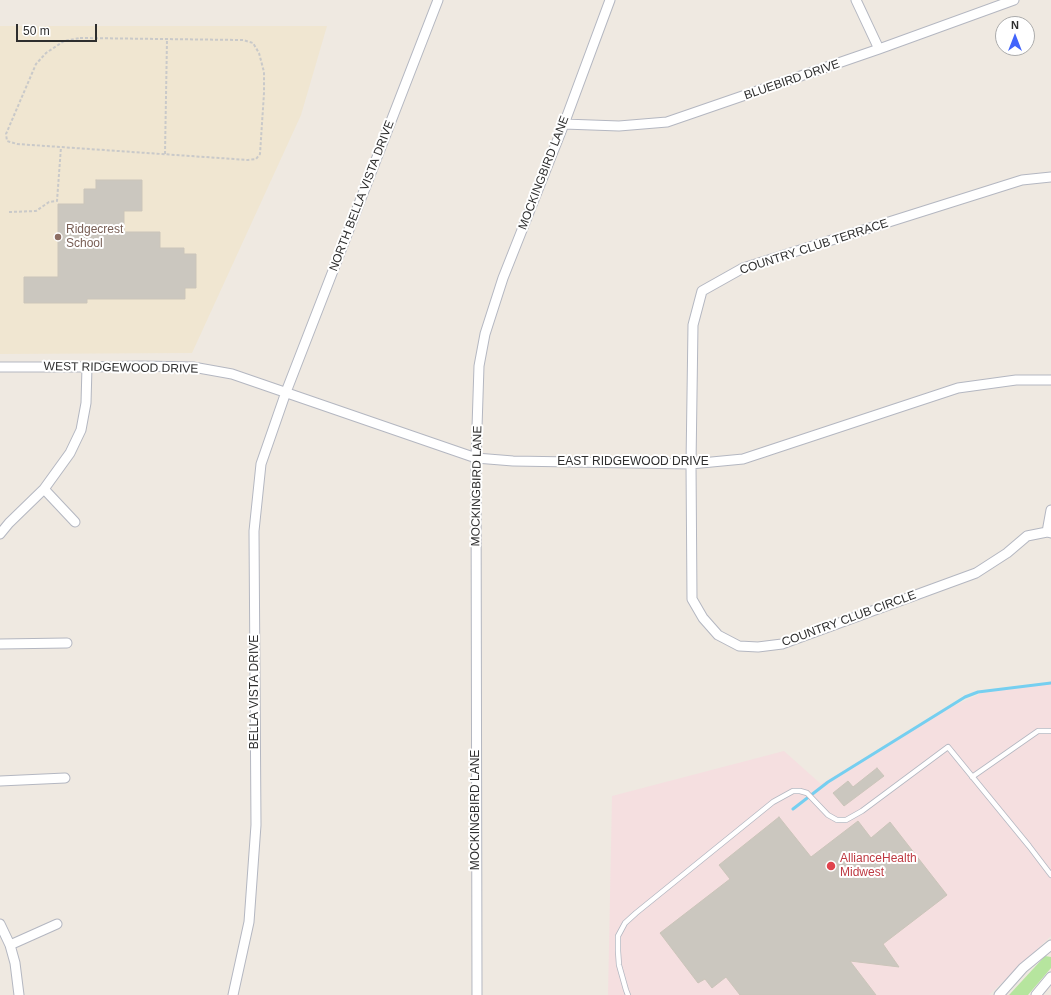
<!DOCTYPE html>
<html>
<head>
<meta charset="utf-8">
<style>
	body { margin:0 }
	#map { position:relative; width:1051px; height:995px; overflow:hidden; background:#efe9e1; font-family:Helvetica,sans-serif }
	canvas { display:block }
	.north { position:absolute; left:995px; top:16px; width:40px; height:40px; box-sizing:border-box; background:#fff; border:1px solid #ababab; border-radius:50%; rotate:0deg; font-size:11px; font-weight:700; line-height:16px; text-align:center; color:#2e2e2e }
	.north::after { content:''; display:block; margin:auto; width:14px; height:18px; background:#4264fb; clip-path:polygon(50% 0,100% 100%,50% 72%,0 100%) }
	.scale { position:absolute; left:16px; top:24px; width:81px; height:18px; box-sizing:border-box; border:2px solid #2e2e2e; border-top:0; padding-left:5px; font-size:12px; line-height:14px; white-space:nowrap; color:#2e2e2e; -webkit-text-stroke:3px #fff; paint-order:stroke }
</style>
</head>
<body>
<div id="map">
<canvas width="1051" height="995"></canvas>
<div class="north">N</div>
<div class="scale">50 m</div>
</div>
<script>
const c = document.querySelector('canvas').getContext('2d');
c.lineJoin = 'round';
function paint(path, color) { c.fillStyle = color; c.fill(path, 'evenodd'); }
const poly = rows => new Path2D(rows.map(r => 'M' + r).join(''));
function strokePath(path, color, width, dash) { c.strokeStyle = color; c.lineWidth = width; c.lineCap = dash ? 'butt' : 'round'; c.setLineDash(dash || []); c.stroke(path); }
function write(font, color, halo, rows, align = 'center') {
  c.font = font + ' Helvetica,sans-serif'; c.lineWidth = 4; c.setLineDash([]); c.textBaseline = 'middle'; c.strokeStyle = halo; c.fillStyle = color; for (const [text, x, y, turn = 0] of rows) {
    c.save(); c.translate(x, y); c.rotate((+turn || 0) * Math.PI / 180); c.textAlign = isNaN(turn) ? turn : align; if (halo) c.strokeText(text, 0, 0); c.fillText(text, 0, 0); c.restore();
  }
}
paint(poly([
	[0,26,327,26,301,115,192,353,0,354]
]), '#f0e6d1');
paint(poly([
	[1051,683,1051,936,989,995,608,995,612,796,784,751,821,784,938,713,984,692]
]), '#f5dfe0');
paint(poly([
	[1045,956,1051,957,1051,968,1028,995,1009,995]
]), '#b6e59e');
strokePath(poly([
	[793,809,828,782,965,697,978,692,1051,683]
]), '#75cff0', 3);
const building = poly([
	[96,180,142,180,142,211,124,211,124,232,160,232,160,248,184,248,184,254,196,254,196,288,185,288,185,299,87,299,87,303,24,303,24,277,58,277,58,204,84,204,84,189,96,189,96,180],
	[877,768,884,776,844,806,833,793,848,781,853,787,877,768],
	[779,817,811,857,858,821,871,838,890,822,947,895,883,944,899,967,850,961,876,995,740,995,726,977,712,988,705,979,698,983,660,933,730,879,719,865,779,817]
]);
paint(building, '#cbc7bf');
strokePath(building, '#cbc5ba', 1);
const lane = poly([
	[972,777,1038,731,1051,731],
	[628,995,626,990,619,965,618,951,618,936,625,923,636,913,773,802,793,791,800,791,807,793,828,815,837,820,846,820,862,811,948,747,1029,846,1051,875]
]);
const street = poly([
	[856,0,879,49],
	[564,124,619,126,667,122,879,49,1014,0],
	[1051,177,1022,180,743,268,702,291,693,325,691,464,692,599,703,618,718,635,739,646,758,647,782,644,976,573,1007,553,1027,536,1047,532,1051,533],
	[0,367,87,367,142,366,193,367,232,374,476,458,513,461,691,464,743,459,958,388,1016,380,1051,380],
	[44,489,75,522],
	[1047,532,1051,510],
	[0,534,9,523,44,489,70,453,81,430,86,403,87,367],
	[0,644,67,643],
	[0,781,65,778],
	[0,924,10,945,15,963,19,995],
	[10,945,57,924],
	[233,995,249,922,256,825,254,531,261,464,286,392,438,0],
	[477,995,476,458,479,366,485,334,503,278,564,124,610,0],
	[999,995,1023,968,1051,945],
	[1036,995,1051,977]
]);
strokePath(lane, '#b4b7c1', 6);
strokePath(street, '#b4b7c1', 11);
strokePath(poly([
	[80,38,243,40,253,43,259,53,264,72,264,93,260,154,256,159,248,160,17,144,7,141,6,134,36,64,46,53,64,41,80,38],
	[165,154,167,39],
	[9,212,36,211,49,202,57,201,61,147]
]), '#c9c9c9', 2, [3, 2]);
strokePath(lane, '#fff', 4.5);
strokePath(street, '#fff', 9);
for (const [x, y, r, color] of [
	[58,237,4,"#8d6e63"],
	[831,866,5,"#e0444e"]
]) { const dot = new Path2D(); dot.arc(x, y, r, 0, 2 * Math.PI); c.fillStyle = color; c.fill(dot); strokePath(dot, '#fff', 1.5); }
write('12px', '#2e2e2e', '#fff', [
	["BLUEBIRD DRIVE",792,80,-19],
	["MOCKINGBIRD LANE",544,173,-69],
	["NORTH BELLA VISTA DRIVE",362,196,-69],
	["COUNTRY CLUB TERRACE",814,247,-18],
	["WEST RIDGEWOOD DRIVE",121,368,1],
	["EAST RIDGEWOOD DRIVE",633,462],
	["MOCKINGBIRD LANE",477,486,-89],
	["COUNTRY CLUB CIRCLE",849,619,-20],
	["BELLA VISTA DRIVE",255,692,-90],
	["MOCKINGBIRD LANE",476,810,-90]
]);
write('12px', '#785e54', '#fff', [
	["Ridgecrest",66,230],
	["School",66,244]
], 'left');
write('12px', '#be3a42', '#fff', [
	["AllianceHealth",840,859],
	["Midwest",840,873]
], 'left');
</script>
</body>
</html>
